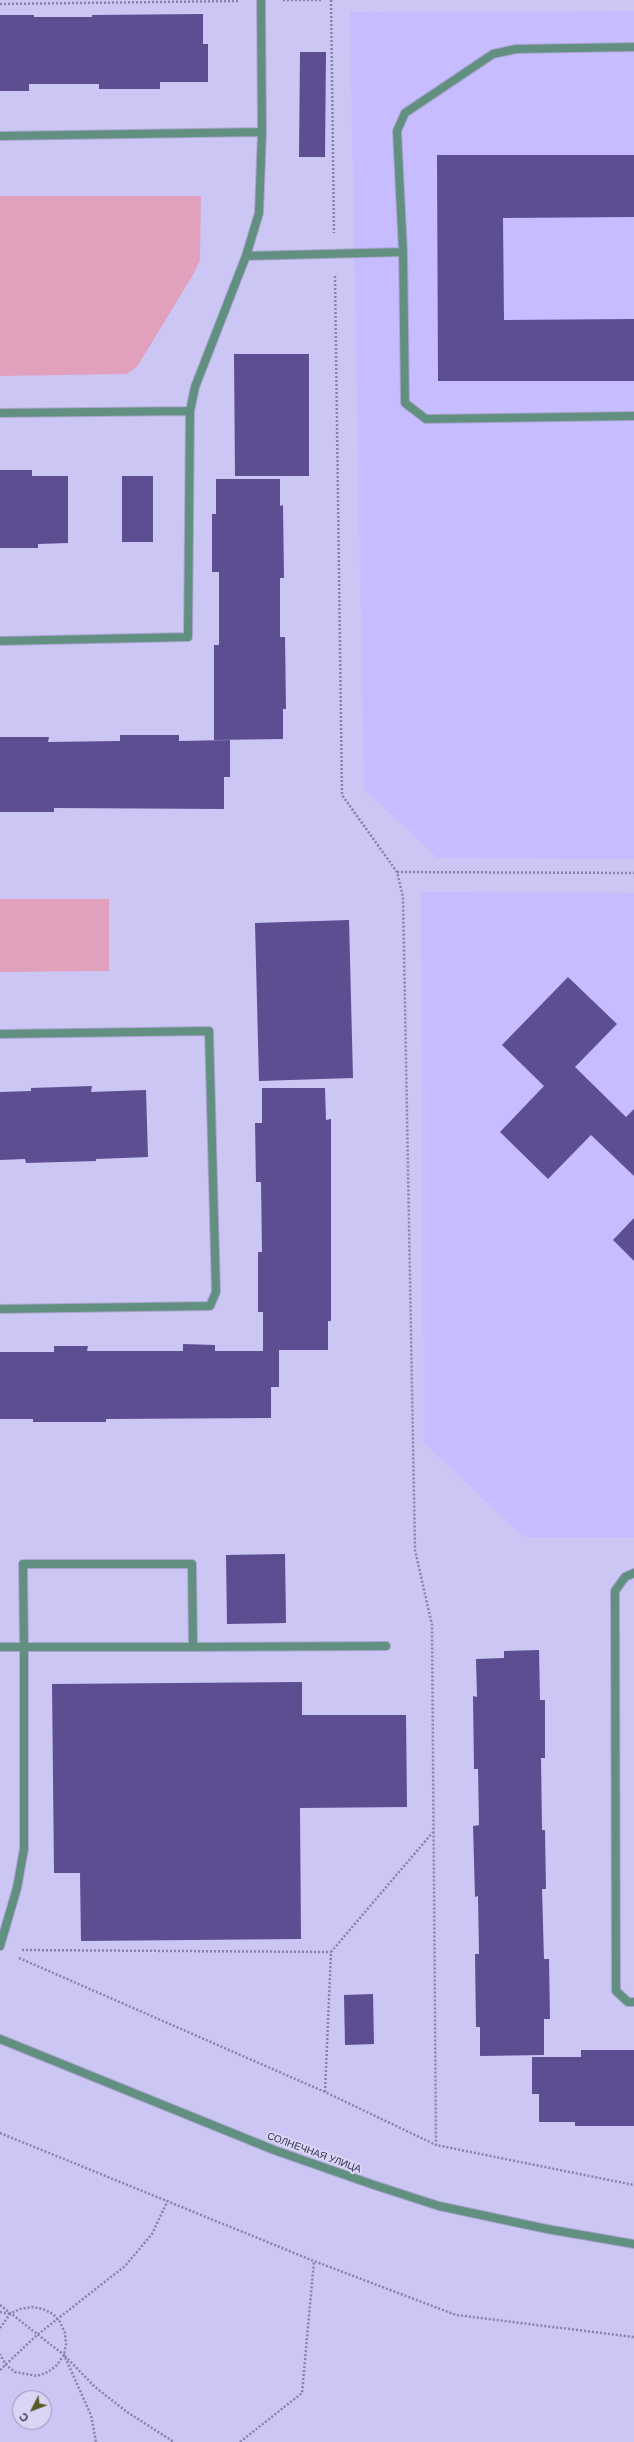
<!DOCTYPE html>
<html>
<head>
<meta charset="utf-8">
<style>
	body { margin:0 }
	#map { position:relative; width:634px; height:2442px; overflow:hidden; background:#ccc6f4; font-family:"DM Sans",sans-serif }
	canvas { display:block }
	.north { position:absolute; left:12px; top:2390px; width:40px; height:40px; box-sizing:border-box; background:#d9d5f5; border:1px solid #9893b3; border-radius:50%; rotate:228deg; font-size:11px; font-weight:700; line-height:16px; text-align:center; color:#363150 }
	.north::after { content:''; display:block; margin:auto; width:14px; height:18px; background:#575a27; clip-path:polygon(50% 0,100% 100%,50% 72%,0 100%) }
</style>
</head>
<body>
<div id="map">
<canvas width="634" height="2442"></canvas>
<div class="north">С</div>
</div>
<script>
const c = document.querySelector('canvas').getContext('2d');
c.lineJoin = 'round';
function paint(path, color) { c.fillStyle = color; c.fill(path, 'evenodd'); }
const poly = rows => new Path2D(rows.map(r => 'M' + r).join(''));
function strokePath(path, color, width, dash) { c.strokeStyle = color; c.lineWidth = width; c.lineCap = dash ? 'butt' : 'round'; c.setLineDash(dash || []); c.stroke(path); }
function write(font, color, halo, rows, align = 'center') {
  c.font = font + ' "DM Sans",sans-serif'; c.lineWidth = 4; c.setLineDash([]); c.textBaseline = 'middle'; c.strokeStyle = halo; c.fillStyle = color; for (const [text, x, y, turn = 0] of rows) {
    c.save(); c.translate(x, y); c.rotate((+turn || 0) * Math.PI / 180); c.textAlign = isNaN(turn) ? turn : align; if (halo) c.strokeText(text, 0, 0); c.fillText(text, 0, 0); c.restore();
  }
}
paint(poly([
	[634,11,634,859,438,858,364,789,350,12],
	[421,892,634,893,634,1537,523,1537,424,1442]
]), '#c6bcff');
paint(poly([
	[0,196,201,196,200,260,194,273,137,367,126,374,0,376],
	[0,899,109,899,109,971,0,972]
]), '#e1a1bd');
paint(poly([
	[203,14,203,44,208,44,208,82,160,82,160,89,99,89,99,84,29,84,29,91,0,91,0,15,34,15,34,17,92,17,92,15],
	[300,52,326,52,325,157,299,157],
	[437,155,634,155,634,217,503,218,504,320,634,319,634,381,438,381],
	[234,354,309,354,309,476,235,476],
	[0,470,32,470,32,476,68,476,68,543,38,544,38,548,0,548],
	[122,476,153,476,153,542,122,542],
	[216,479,280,479,280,506,283,505,284,578,280,578,280,637,285,637,286,709,283,709,283,739,214,740,214,645,219,645,219,572,212,572,212,514,216,514],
	[120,735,179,735,179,741,230,740,230,777,224,777,224,809,54,808,54,812,0,812,0,737,49,737,48,742,120,741],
	[349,920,353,1078,259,1081,255,923],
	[568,977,617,1024,575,1067,626,1117,634,1109,634,1176,591,1135,548,1179,500,1132,544,1086,502,1045],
	[92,1086,91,1092,146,1090,148,1157,96,1159,96,1161,26,1163,25,1159,0,1160,0,1092,31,1091,31,1088],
	[262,1088,325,1088,326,1120,331,1119,331,1321,328,1321,328,1350,279,1350,279,1387,271,1387,271,1418,106,1419,106,1422,33,1422,33,1419,0,1419,0,1352,54,1352,54,1346,88,1346,87,1351,183,1351,183,1344,215,1345,215,1351,263,1351,263,1312,258,1312,258,1252,262,1252,261,1182,256,1182,255,1123,262,1123],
	[634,1218,634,1261,613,1240],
	[285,1554,286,1623,227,1624,226,1555],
	[539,1650,540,1700,545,1700,545,1758,541,1758,542,1830,545,1830,546,1889,542,1889,544,1959,549,1959,550,2019,544,2019,544,2055,480,2056,480,2027,476,2027,475,1954,479,1954,478,1896,475,1897,473,1826,479,1825,478,1769,474,1769,473,1696,477,1697,476,1659,504,1658,504,1651],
	[302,1682,302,1715,406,1715,407,1807,300,1808,301,1939,81,1941,80,1873,54,1873,52,1684],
	[373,1994,374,2044,345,2045,344,1995],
	[581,2050,634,2050,634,2126,575,2126,575,2122,539,2122,539,2094,532,2094,532,2057,581,2057]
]), '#5c4e91');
const service = poly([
	[0,136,262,132],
	[403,252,397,131,405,113,493,54,516,49,634,47],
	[246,256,403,252,405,403,426,419,634,416],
	[0,413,190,411],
	[0,641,188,637,190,411,195,387,246,256,259,213,262,132,261,0],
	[0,1034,209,1031,216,1292,210,1306,0,1309],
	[634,1573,625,1577,615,1591,616,1991,628,2002,634,2002],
	[0,1647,24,1647,24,1849,17,1888,0,1946],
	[193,1647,24,1647,23,1564,192,1564,193,1647,386,1646]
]);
const tertiary = poly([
	[0,2039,274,2150,374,2185,439,2206,547,2229,634,2244]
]);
strokePath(service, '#aba5d0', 10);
strokePath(tertiary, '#aba5d0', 10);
strokePath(poly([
	[283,0,321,0],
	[331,0,334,233],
	[0,4,238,1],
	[335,276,342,795,397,872,403,897,415,1550,432,1625,436,2145,634,2185],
	[397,872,634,873],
	[22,1950,331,1952],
	[19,1958,325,2092,436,2145],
	[325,2092,331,1952,433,1832],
	[0,2133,314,2261,456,2315,634,2337],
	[0,2305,64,2355,91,2415,96,2442],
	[0,2312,10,2314],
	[0,2328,10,2314,20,2309,32,2307,43,2309,53,2314,60,2322,65,2333,66,2344,64,2355,57,2365,48,2372,37,2376,15,2372,6,2365,0,2354],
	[65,2356,95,2387,127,2412,174,2442],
	[0,2370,37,2335,125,2266,152,2234,168,2200],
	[240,2442,302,2393,314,2261]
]), '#8882a9', 2.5, [2, 2]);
strokePath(service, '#619080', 8);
strokePath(tertiary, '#619080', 8);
write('10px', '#363150', '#d9d5f5', [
	["СОЛНЕЧНАЯ УЛИЦА",314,2153,20]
]);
</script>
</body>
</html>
